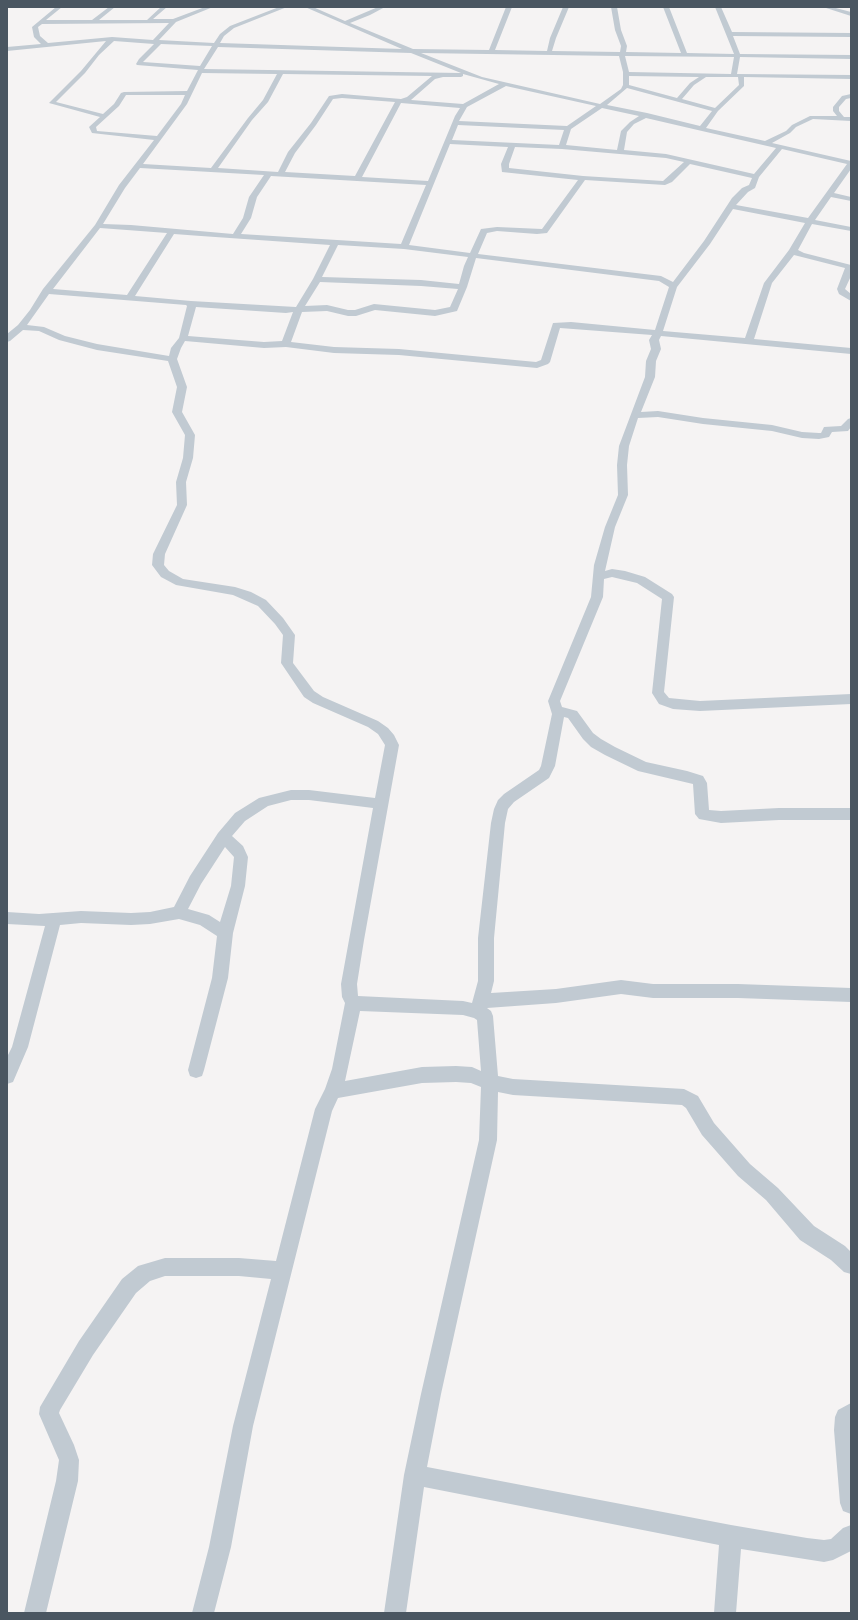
<!DOCTYPE html>
<html>
<head>
<meta charset="utf-8">
<style>
	body { margin:0 }
	#map { position:relative; width:858px; height:1620px; overflow:hidden; background:#f5f3f3; font-family:"PT Sans",sans-serif }
	canvas { display:block }
	.frame { position:absolute; inset:0; border:8px solid #4a5661; pointer-events:none }
</style>
</head>
<body>
<div id="map">
<canvas width="858" height="1620"></canvas>
<div class="frame"></div>
</div>
<script>
const c = document.querySelector('canvas').getContext('2d');
c.lineJoin = 'round';
const poly = rows => new Path2D(rows.map(r => 'M' + r).join(''));
function paint(path, color) { c.fillStyle = color; c.fill(path, 'evenodd'); }
paint(poly([
	[56,7,62,7,46,20,92,20,109,7,115,7,99,20,147,20,161,7,167,7,153,19,173,19,205,7,213,7,176,22,159,40,214,43,220,34,230,26,279,7,287,7,234,28,224,36,220,43,402,49,305,7,313,7,345,21,378,7,385,7,370,15,350,23,413,49,489,50,506,7,512,7,495,50,547,51,550,38,563,7,569,7,556,38,552,51,620,52,621,46,615,30,611,7,617,7,621,30,627,46,626,52,681,53,663,7,669,7,687,53,734,54,715,7,721,7,732,32,851,33,851,37,733,36,740,54,851,55,851,59,740,57,737,74,851,75,851,79,744,77,744,86,718,111,706,128,765,141,786,131,792,125,810,116,837,116,833,111,833,107,842,96,851,94,851,98,846,99,839,107,839,111,844,117,851,117,851,121,813,119,796,127,790,133,772,143,851,161,851,169,834,193,851,197,851,201,831,197,815,220,851,227,851,231,812,224,798,250,804,253,851,265,851,276,845,289,851,294,851,301,839,294,837,289,845,268,794,255,772,283,754,339,851,348,851,354,661,336,659,340,661,349,656,361,655,377,641,412,658,411,703,418,772,425,802,432,819,433,821,433,824,427,841,426,848,419,851,418,851,427,848,431,832,432,829,437,819,439,802,438,772,431,703,424,658,417,638,418,629,446,627,465,628,495,615,527,605,571,612,569,625,571,645,577,672,594,674,597,664,692,669,698,700,701,851,694,851,704,700,711,673,709,659,704,652,693,662,599,637,583,612,577,604,579,603,597,560,701,562,707,577,711,593,733,601,739,615,747,646,762,687,771,703,776,707,783,709,810,721,811,779,808,851,808,851,820,779,820,721,823,699,819,695,814,693,784,638,771,605,755,591,747,583,739,568,718,564,717,555,766,549,778,514,802,508,809,505,823,494,938,494,981,491,993,556,989,621,980,653,984,738,984,851,988,851,1002,738,998,653,998,621,994,556,1003,487,1008,491,1011,493,1016,498,1076,513,1079,684,1089,698,1096,714,1123,750,1164,778,1188,814,1226,845,1246,851,1252,851,1274,844,1272,831,1260,800,1240,766,1200,738,1176,702,1135,686,1108,682,1105,513,1095,498,1092,497,1140,441,1394,427,1467,731,1525,807,1538,824,1540,831,1539,843,1528,851,1525,851,1551,833,1560,824,1562,741,1549,736,1613,714,1613,719,1545,424,1487,406,1613,384,1613,404,1475,421,1394,479,1140,481,1087,471,1083,456,1082,422,1083,338,1098,332,1111,253,1426,231,1547,214,1613,192,1613,209,1547,233,1426,271,1279,239,1276,165,1276,150,1281,136,1293,93,1355,60,1410,59,1413,74,1445,79,1460,78,1481,46,1613,24,1613,56,1481,59,1460,39,1414,40,1407,79,1341,122,1279,138,1266,165,1258,239,1258,276,1261,315,1109,325,1089,332,1069,345,1003,342,997,341,984,373,808,309,800,291,800,268,806,245,821,232,836,243,846,248,857,245,886,233,933,228,978,204,1070,202,1076,196,1078,190,1076,188,1070,212,978,217,936,200,925,179,919,150,924,131,925,81,923,60,925,28,1047,13,1082,7,1084,7,1057,12,1047,45,926,7,924,7,912,39,914,81,911,131,913,150,912,174,907,190,876,218,833,235,813,259,798,291,790,309,790,375,798,385,745,378,734,368,727,313,703,304,697,281,663,283,635,275,624,258,606,233,595,176,585,161,577,152,565,153,554,177,505,176,482,183,458,185,435,172,412,177,387,168,361,97,350,59,340,39,331,23,330,10,341,7,342,7,334,18,325,30,310,43,289,95,225,119,185,154,140,92,133,89,127,100,117,49,103,81,71,106,41,7,51,7,47,41,44,34,37,32,27,56,7],
	[169,23,153,40,112,37,48,43,40,36,38,27,42,24,169,23],
	[114,41,154,44,139,59,136,64,137,65,198,70,187,91,124,92,121,93,114,104,103,114,56,102,85,73,99,55,114,41],
	[161,44,212,46,200,66,143,62,161,44],
	[218,47,411,53,461,73,204,69,218,47],
	[421,53,619,56,623,72,623,85,621,89,600,104,482,77,421,53],
	[625,56,734,57,731,74,629,72,625,56],
	[202,73,277,74,263,100,248,118,211,168,143,164,187,104,202,73],
	[283,74,432,76,407,97,401,99,342,94,329,96,311,123,288,152,278,172,218,168,252,120,268,102,283,74],
	[463,74,499,84,463,104,411,100,435,79,443,77,461,77,463,76,463,74],
	[629,76,699,77,690,83,677,98,629,85,629,76],
	[706,77,738,77,739,85,715,108,682,99,694,85,706,77],
	[506,86,596,106,567,126,459,121,467,107,506,86],
	[627,88,712,111,700,126,647,113,607,105,627,88],
	[126,95,185,95,181,104,157,136,97,131,96,127,119,106,126,95],
	[342,98,395,102,355,176,285,172,295,153,316,125,333,99,342,98],
	[401,103,460,108,455,116,428,181,362,177,401,103],
	[602,108,639,116,630,122,621,131,617,150,566,145,571,129,602,108],
	[646,118,702,131,776,148,754,174,666,154,624,150,627,132,634,124,646,118],
	[458,125,564,130,559,145,452,140,458,125],
	[450,144,508,147,501,164,502,172,578,180,542,229,497,227,481,229,470,253,409,245,450,144],
	[515,147,562,149,666,158,684,162,663,181,583,176,509,168,509,164,515,147],
	[782,149,847,164,808,218,736,205,748,192,755,188,759,177,782,149],
	[690,164,752,178,749,185,742,188,732,198,704,241,673,282,661,276,478,254,487,233,497,231,537,234,547,233,585,180,665,185,672,182,690,164],
	[140,168,264,175,249,197,243,218,233,234,131,225,103,224,125,188,140,168],
	[271,176,357,181,426,185,401,244,241,234,251,218,257,197,271,176],
	[733,209,805,223,789,250,764,283,745,338,663,331,677,287,710,244,733,209],
	[100,228,167,233,127,295,53,289,100,228],
	[174,234,201,236,330,245,313,279,296,307,191,301,135,296,174,234],
	[338,245,404,249,468,257,464,266,459,284,421,280,322,277,338,245],
	[476,258,659,281,669,287,655,330,571,322,553,323,541,360,536,362,399,349,334,347,291,342,302,312,327,311,348,316,356,316,375,310,435,316,457,311,467,287,476,258],
	[320,282,421,286,458,289,450,307,435,310,374,304,355,310,348,310,327,305,305,306,320,282],
	[49,294,186,305,187,306,179,338,171,348,169,356,97,344,65,336,44,327,27,325,49,294],
	[196,307,286,313,293,312,282,341,264,342,188,336,196,307],
	[560,328,652,335,649,340,651,349,646,361,645,377,619,446,617,465,618,495,605,527,594,565,591,597,548,701,552,714,541,766,539,770,504,794,498,800,494,809,491,823,478,938,478,981,472,1003,463,1001,358,996,357,984,364,940,399,745,394,735,388,728,378,721,323,697,314,691,293,663,295,635,283,618,266,600,251,592,235,587,183,579,169,571,164,565,165,554,187,505,186,482,193,458,195,435,182,412,187,387,177,359,181,348,185,341,264,348,286,347,334,353,399,355,537,368,548,364,550,362,560,328],
	[225,847,234,857,231,886,220,922,209,915,188,909,201,884,225,847],
	[360,1011,463,1015,474,1018,477,1020,481,1071,472,1067,456,1066,422,1067,345,1081,360,1011],
	[823,7,832,7,851,12,851,16,823,7],
	[851,1403,851,1514,843,1511,840,1503,834,1430,835,1417,838,1410,851,1403]
]), '#c1cad2');
</script>
</body>
</html>
